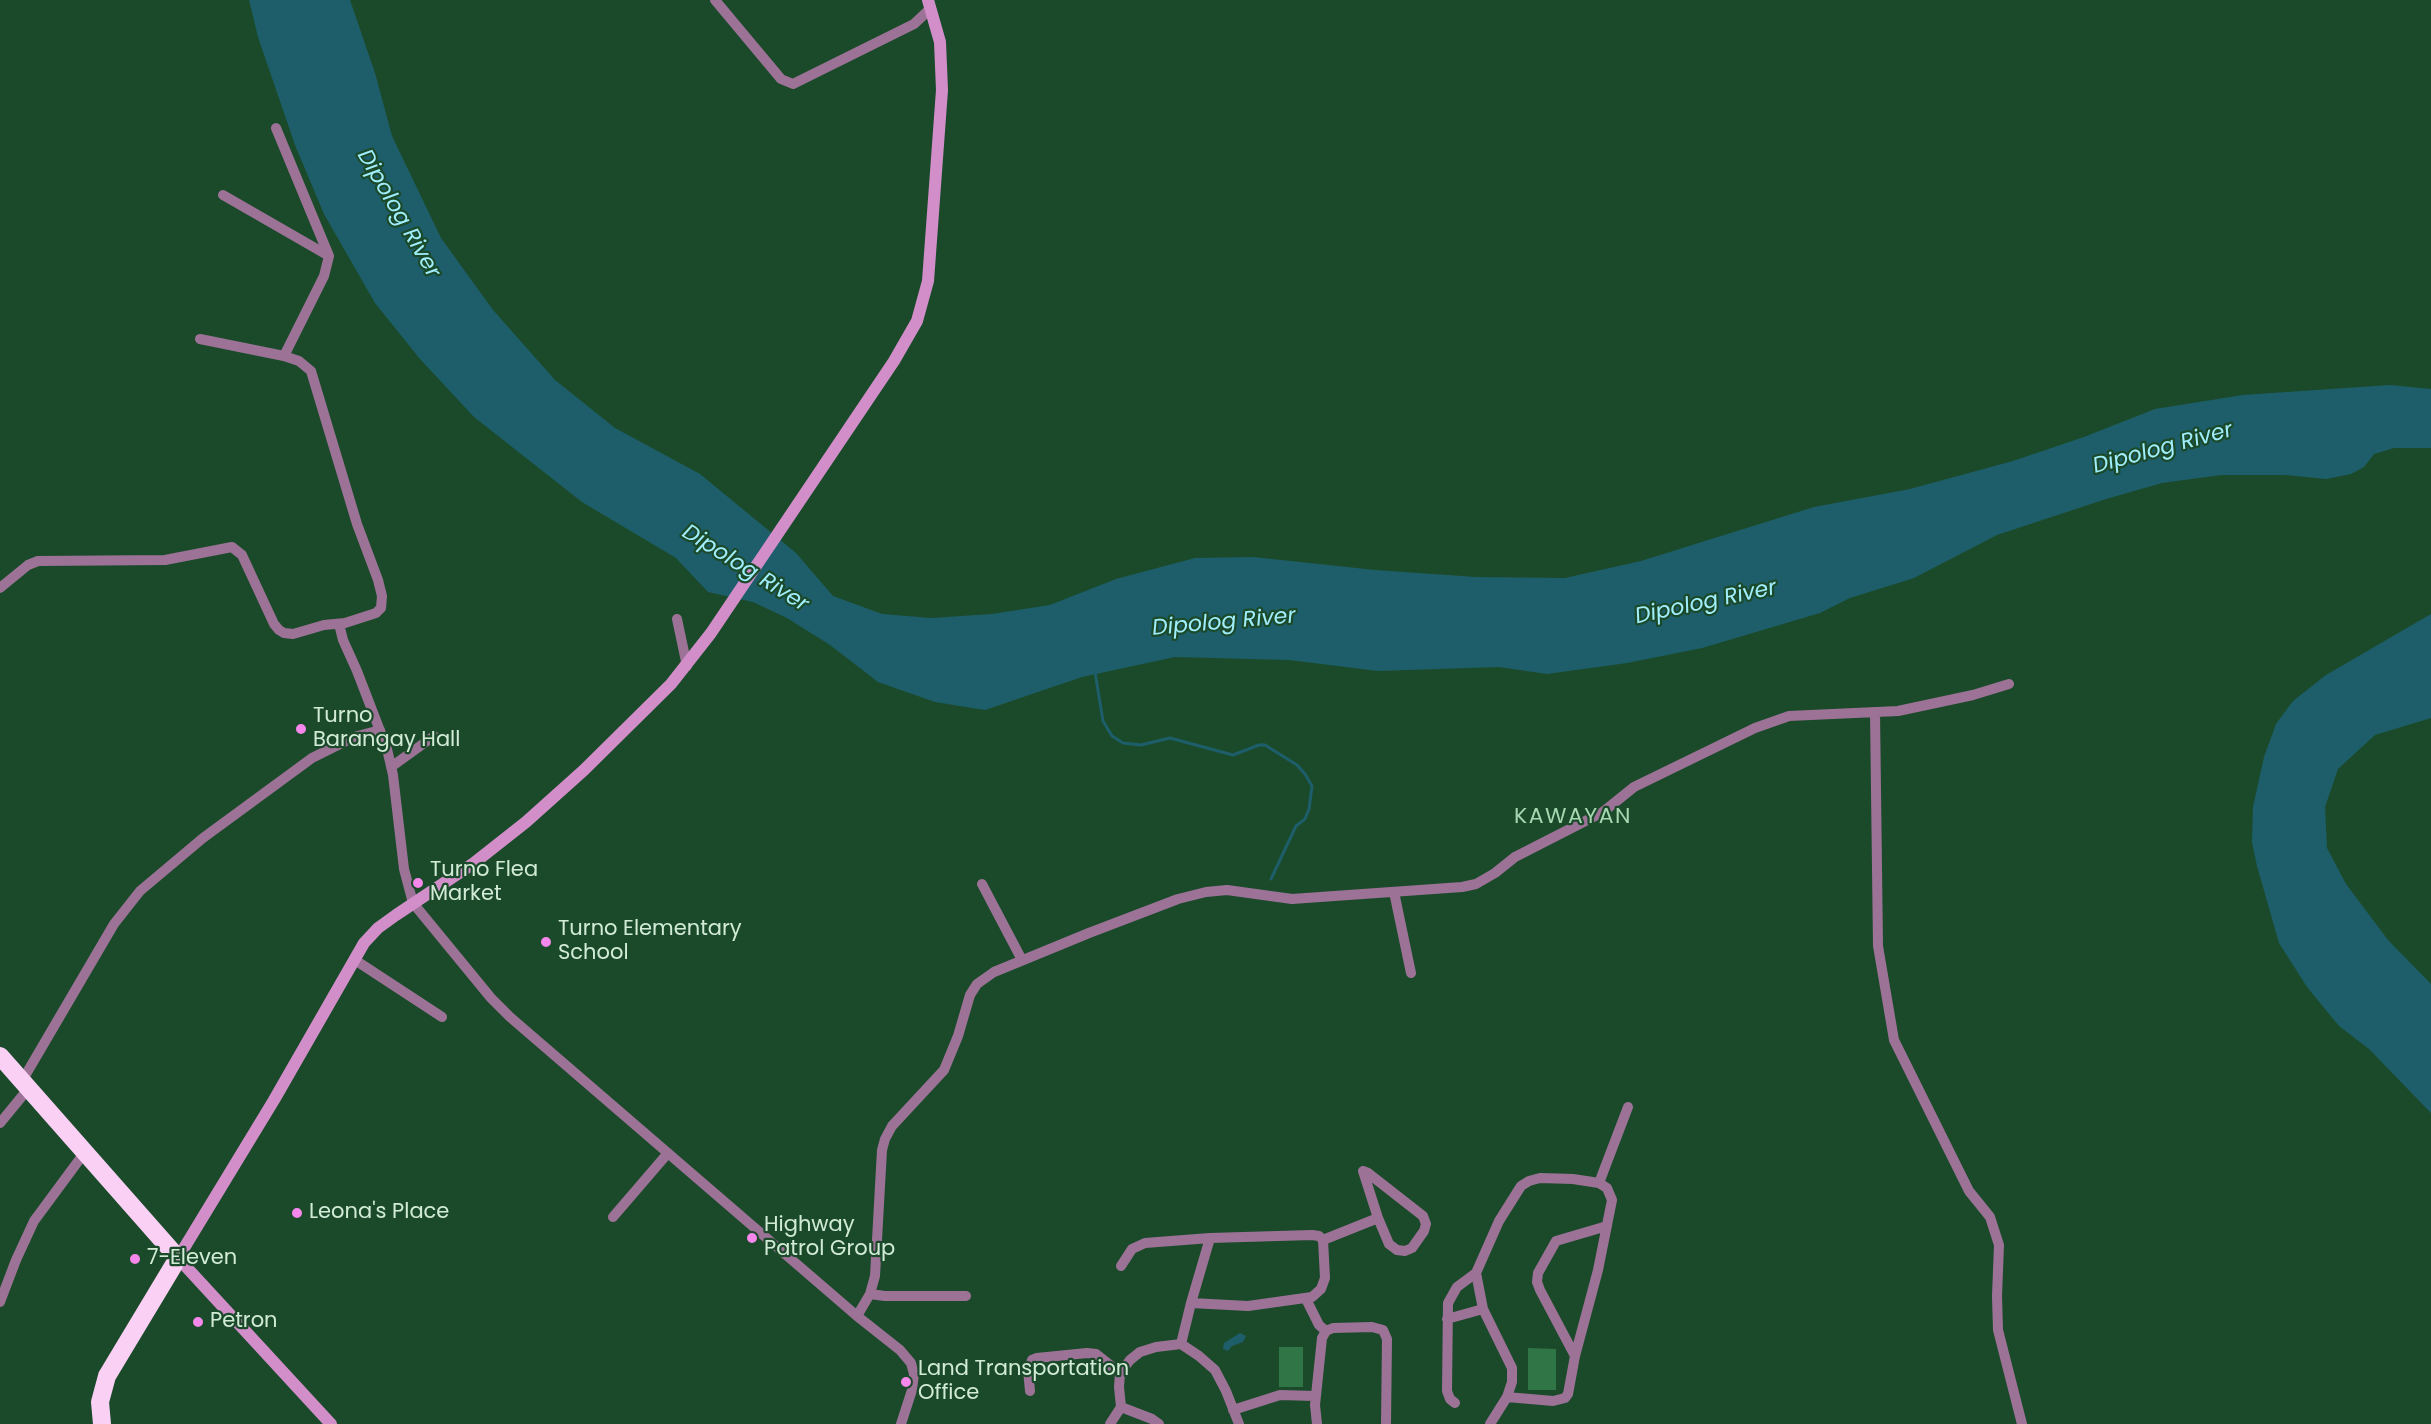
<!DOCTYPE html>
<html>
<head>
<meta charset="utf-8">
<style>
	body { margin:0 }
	canvas { display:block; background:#1b4a2a }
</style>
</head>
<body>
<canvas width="2431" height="1424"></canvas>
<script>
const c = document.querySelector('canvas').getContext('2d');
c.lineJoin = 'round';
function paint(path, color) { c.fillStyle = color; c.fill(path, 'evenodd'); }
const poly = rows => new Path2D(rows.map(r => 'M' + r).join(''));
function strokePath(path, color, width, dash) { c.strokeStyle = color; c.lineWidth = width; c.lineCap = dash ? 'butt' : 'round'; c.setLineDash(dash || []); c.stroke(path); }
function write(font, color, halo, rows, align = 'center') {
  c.font = font + ' Poppins,sans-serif'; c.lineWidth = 4.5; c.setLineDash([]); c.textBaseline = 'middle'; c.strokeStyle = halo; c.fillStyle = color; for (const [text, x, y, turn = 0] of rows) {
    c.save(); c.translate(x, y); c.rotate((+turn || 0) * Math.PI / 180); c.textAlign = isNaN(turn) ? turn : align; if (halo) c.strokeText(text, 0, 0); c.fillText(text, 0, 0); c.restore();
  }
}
paint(poly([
	[1279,1347,1303,1347,1303,1387,1279,1387],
	[1528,1348,1556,1349,1556,1390,1528,1390]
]), '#2f7545');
paint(poly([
	[249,0,350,0,375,73,392,136,441,238,493,310,555,380,615,428,700,474,796,553,833,596,882,614,931,618,992,614,1050,605,1116,579,1195,558,1253,557,1375,570,1476,577,1565,578,1641,561,1814,507,1910,489,2013,461,2084,437,2155,409,2243,395,2390,385,2431,389,2431,448,2394,448,2374,454,2364,467,2351,474,2326,479,2286,475,2221,475,2162,483,2106,499,1997,535,1914,578,1850,598,1820,613,1702,648,1627,663,1547,674,1499,667,1378,671,1289,660,1175,657,1082,677,985,710,935,702,878,682,830,645,787,618,753,602,708,592,676,558,582,502,474,417,420,359,375,303,324,214,295,145,258,37],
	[2431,614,2431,718,2375,735,2338,769,2325,807,2327,848,2346,884,2388,940,2431,984,2431,1113,2369,1049,2339,1026,2307,987,2279,943,2257,866,2252,842,2253,807,2264,757,2276,724,2293,701,2326,675],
	[1240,1333,1246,1336,1243,1342,1232,1346,1228,1351,1223,1349,1224,1343]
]), '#1d5e6a');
strokePath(poly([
	[1095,672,1103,721,1112,736,1123,743,1141,745,1170,738,1233,755,1259,745,1265,745,1297,765,1305,774,1312,786,1309,809,1305,819,1296,826,1271,879]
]), '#1d5e6a', 3);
strokePath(poly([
	[715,0,781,79,793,84,914,24,931,8],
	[276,128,329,256],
	[223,195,329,256,324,276,284,356],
	[0,588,28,565,38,561,165,560,232,547,242,555,274,624,279,630,284,633,293,634,324,625,345,623,376,613,381,608,382,596,378,580,357,524,311,371,299,361,284,356,200,339],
	[677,619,687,666],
	[339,624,343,640,357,671,387,749,393,775,404,869,413,903,491,998,510,1017,857,1316,900,1350,911,1363,914,1374,912,1390,901,1424],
	[1875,712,1878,946,1894,1040,1969,1191,1990,1217,1999,1245,1997,1296,1998,1330,2022,1424],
	[391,767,434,736],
	[982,884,1022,960],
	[1394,892,1411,973],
	[355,960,442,1017],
	[22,1081,114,924,140,891,203,838,312,758,354,737,380,730],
	[0,1123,28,1089],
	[1363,1171,1368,1173,1423,1216,1426,1224,1424,1231,1412,1248,1405,1251,1397,1250,1389,1244,1378,1218,1363,1171],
	[1599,1183,1628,1107],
	[613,1217,668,1153],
	[1323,1240,1378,1218],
	[1121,1266,1132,1249,1145,1243,1210,1238],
	[1476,1273,1483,1309,1512,1368,1512,1382,1507,1397,1490,1424],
	[870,1294,885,1296,966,1296],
	[1306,1299,1319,1325,1326,1331],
	[0,1302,16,1260,34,1221,85,1152],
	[857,1316,870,1294,875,1276,882,1150,885,1139,892,1126,944,1070,958,1036,970,995,977,984,994,972,1089,933,1178,899,1206,892,1227,890,1292,899,1462,887,1476,884,1495,873,1515,857,1603,812,1634,787,1755,728,1789,716,1898,711,1973,695,2009,684],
	[1447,1319,1483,1309],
	[1181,1344,1199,1356,1215,1370,1226,1391,1239,1424],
	[1575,1356,1540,1290,1537,1282,1538,1273,1556,1241,1607,1226],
	[1030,1391,1028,1370,1032,1360,1037,1358,1087,1353,1096,1354,1120,1373],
	[1455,1403,1450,1399,1447,1391,1448,1303,1457,1287,1476,1273,1499,1221,1521,1186,1529,1181,1540,1178,1573,1179,1599,1183,1607,1188,1612,1200,1598,1270,1575,1356,1568,1394,1565,1398,1553,1401,1507,1397],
	[1121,1407,1152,1419,1159,1424],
	[1233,1410,1280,1395,1315,1396],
	[1110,1424,1121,1407,1119,1387,1120,1373,1130,1360,1140,1352,1156,1347,1181,1344,1191,1303,1210,1238,1312,1235,1319,1236,1323,1240,1325,1278,1321,1289,1312,1297,1248,1306,1191,1303],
	[1317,1424,1315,1405,1322,1338,1326,1331,1333,1328,1372,1327,1383,1330,1387,1339,1386,1424]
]), '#9d7297', 10);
strokePath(poly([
	[331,1424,178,1258,274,1100,364,943,378,928,396,915,474,863,526,822,584,770,671,684,711,633,894,361,917,321,928,281,942,90,940,42,928,0]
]), '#d28ec9', 12);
strokePath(poly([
	[0,1056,178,1258,107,1376,100,1402,102,1424]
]), '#fad0f4', 18);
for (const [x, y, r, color] of [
	[301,729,6,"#f788eb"],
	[418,883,6,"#f788eb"],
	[546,942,6,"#f788eb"],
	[297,1213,6,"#f788eb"],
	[752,1238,6,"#f788eb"],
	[135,1259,6,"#f788eb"],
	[198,1322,6,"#f788eb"],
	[906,1382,6,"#f788eb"]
]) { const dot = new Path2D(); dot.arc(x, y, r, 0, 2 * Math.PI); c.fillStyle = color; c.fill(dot); strokePath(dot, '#1b4a2a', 2); }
write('21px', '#d2ebd7', '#1b4a2a', [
	["Turno",313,717],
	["Barangay Hall",313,741],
	["Turno Flea",430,871],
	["Market",430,895],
	["Turno Elementary",558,930],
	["School",558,954],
	["Leona's Place",309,1213],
	["Highway",764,1226],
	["Patrol Group",764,1250],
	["7-Eleven",147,1259],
	["Petron",210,1322],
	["Land Transportation",918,1370],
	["Office",918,1394]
], 'left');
write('italic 22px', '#a0edfc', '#1b4a2a', [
	["Dipolog River",398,214,60],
	["Dipolog River",2163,449,-15],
	["Dipolog River",745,569,32],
	["Dipolog River",1706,603,-12],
	["Dipolog River",1224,623,-5]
]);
c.letterSpacing = '1.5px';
write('22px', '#a5d7b0', '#1b4a2a', [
	["KAWAYAN",1573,817]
]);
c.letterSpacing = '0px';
</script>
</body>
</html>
